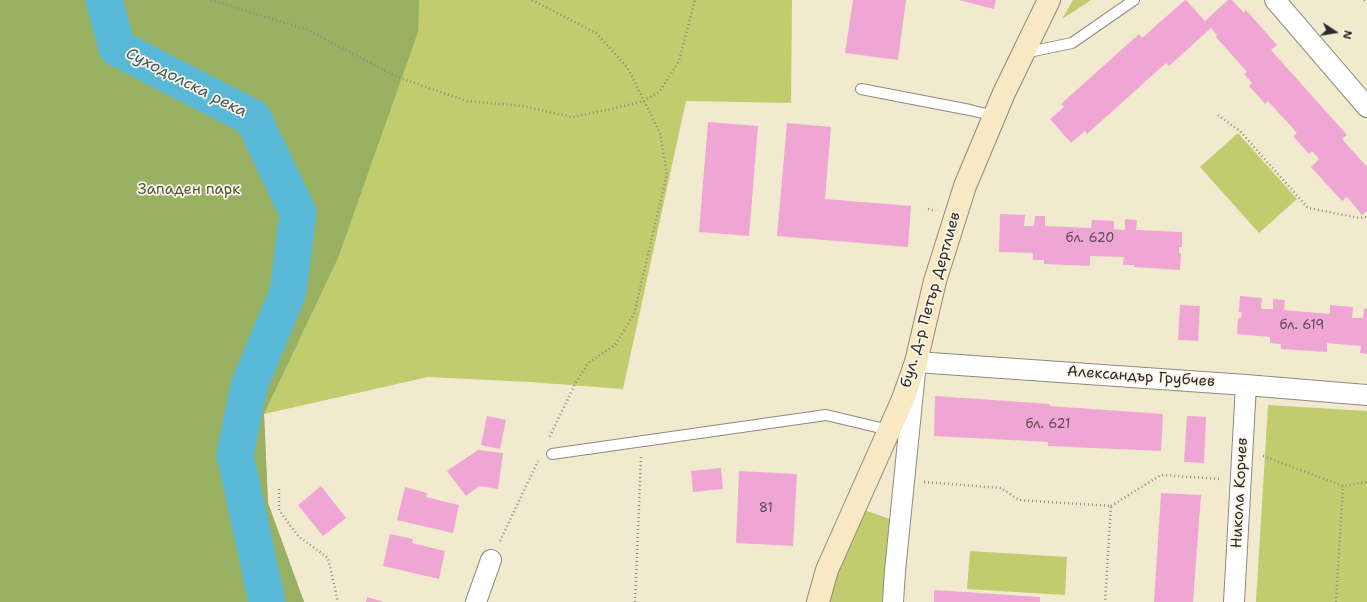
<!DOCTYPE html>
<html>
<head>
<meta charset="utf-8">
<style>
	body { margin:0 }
	#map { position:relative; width:1367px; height:602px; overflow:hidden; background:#f1eacf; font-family:"Shantell Sans",sans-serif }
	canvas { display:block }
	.north { position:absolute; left:1315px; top:12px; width:40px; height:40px; -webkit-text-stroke:3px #fcf5e5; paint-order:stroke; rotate:102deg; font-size:11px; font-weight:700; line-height:16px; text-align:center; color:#2b2b2b }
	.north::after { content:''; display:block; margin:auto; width:14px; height:18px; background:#2b2b2b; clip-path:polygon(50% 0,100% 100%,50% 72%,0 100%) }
</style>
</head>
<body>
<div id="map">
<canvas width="1367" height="602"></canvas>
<div class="north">N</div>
</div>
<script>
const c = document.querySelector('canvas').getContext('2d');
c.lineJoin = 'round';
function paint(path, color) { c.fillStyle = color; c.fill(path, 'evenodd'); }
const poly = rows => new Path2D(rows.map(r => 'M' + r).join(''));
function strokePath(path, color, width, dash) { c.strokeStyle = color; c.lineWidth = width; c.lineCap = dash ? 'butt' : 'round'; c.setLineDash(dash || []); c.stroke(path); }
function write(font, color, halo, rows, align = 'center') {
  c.font = font + ' "Shantell Sans",sans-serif'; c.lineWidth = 3.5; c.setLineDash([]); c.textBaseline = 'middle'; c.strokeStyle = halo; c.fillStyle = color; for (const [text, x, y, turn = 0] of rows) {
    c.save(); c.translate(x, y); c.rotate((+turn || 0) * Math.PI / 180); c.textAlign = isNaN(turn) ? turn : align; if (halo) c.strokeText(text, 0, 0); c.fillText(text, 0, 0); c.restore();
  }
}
paint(poly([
	[0,0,792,0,791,103,686,101,623,389,530,382,428,377,264,414,268,503,304,602,0,602],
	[1073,0,1091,0,1062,19],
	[1238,133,1297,199,1259,233,1200,167],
	[1268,405,1367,411,1367,602,1256,602],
	[864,510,890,519,882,602,827,602,835,574],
	[970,551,1067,557,1065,595,967,589]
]), '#c0cc6e');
paint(poly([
	[0,0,419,0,418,32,338,258,264,414,268,503,304,602,0,602]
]), '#98b061');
strokePath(poly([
	[104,0,117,48,253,118,298,213,288,292,249,386,235,454,267,602]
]), '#58b8d6', 37);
paint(poly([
	[853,0,906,0,898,60,845,53],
	[959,0,996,0,994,9],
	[1185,0,1186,0,1205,21,1228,0,1232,0,1244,13,1246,10,1277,45,1271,50,1347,135,1342,139,1367,167,1367,211,1362,215,1347,197,1342,201,1311,167,1319,159,1312,151,1309,154,1293,136,1297,133,1268,101,1265,104,1249,86,1252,83,1244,74,1247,72,1216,37,1217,35,1211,28,1169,66,1166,63,1087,134,1085,131,1071,143,1050,119,1064,107,1061,104,1139,34,1142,38],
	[708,122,758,126,749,236,699,232],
	[787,123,831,127,825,199,911,206,908,247,777,236],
	[1000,214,1025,215,1024,226,1034,226,1035,216,1045,216,1045,226,1091,228,1092,220,1114,221,1114,229,1125,230,1125,219,1137,220,1136,230,1182,232,1182,247,1179,247,1179,253,1181,253,1180,270,1134,267,1134,265,1123,265,1124,257,1090,256,1090,266,1044,264,1044,260,1033,260,1033,253,999,252],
	[1240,296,1262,298,1261,309,1273,309,1273,299,1285,300,1284,310,1330,314,1330,305,1353,307,1352,318,1363,318,1364,308,1367,309,1367,354,1360,353,1361,346,1327,343,1327,352,1281,349,1281,344,1270,343,1270,337,1237,334,1238,318,1241,318,1242,312,1239,312],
	[1180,305,1200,306,1198,341,1178,340],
	[935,396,1050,404,1049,406,1163,414,1161,451,1048,446,1048,442,934,436],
	[487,416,506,420,500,449,481,445],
	[1187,416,1206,417,1204,463,1184,462],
	[478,450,503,453,498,489,479,486,466,496,447,471],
	[721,468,723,489,693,492,691,471],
	[739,471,797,474,793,546,736,543],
	[321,486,346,518,323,536,298,505],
	[405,487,427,493,426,497,459,505,453,533,397,520],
	[1161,493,1201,495,1193,602,1154,602],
	[390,534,413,539,412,543,445,551,439,579,383,566],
	[934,590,1040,597,1040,602,934,602],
	[367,597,384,602,366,602]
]), '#f0a6d4');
const service = poly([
	[1024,53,1072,43,1134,0],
	[861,89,970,110,994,116],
	[552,454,826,415,889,430]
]);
const minor = poly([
	[1275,0,1367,107],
	[476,602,491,560],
	[893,602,895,571,916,362,1246,385,1367,395],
	[1234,602,1246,385]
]);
const secondary = poly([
	[818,602,827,570,903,399,916,362,935,281,965,186,1004,93,1049,0]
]);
strokePath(service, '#8e8a7d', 12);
strokePath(minor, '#8e8a7d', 22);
strokePath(secondary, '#8e8a7d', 24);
strokePath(poly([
	[211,0,308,30,397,77,467,101,522,106,572,117,607,110,644,101,660,91,679,61,695,0],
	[532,0,596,33,627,67,660,133,667,174,634,314,615,345,588,363,575,384,549,438],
	[1364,0,1367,3],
	[1218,115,1240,131,1308,208,1360,218,1367,217],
	[928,209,936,211],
	[1263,456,1343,486,1367,482],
	[924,482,1001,488,1019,500,1111,506,1105,602],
	[279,489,279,510,298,536,328,558,338,602],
	[1111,506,1161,475,1220,479],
	[500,541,538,461],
	[635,602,641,457],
	[1336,602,1343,486]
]), '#8e8a7d', 2.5, [1, 3]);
strokePath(service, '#fff', 10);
strokePath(minor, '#fff', 20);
strokePath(secondary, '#f8e8c3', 22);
write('13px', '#5c4a55', null, [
	["бл. 620",1090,239],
	["бл. 619",1302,326],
	["бл. 621",1048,425],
	["81",766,509]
]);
write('15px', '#50533c', '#fcf5e5', [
	["Западен парк",189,190]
]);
write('15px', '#2b2b2b', '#fcf5e5', [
	["бул. Д-р Петър Дертлиев",931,300,-74],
	["Александър Грубчев",1141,377,4],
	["Никола Корчев",1240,493,-87]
]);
write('italic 16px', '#3b5c67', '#fcf5e5', [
	["Суходолска река",186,83,27]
]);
</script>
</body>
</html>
